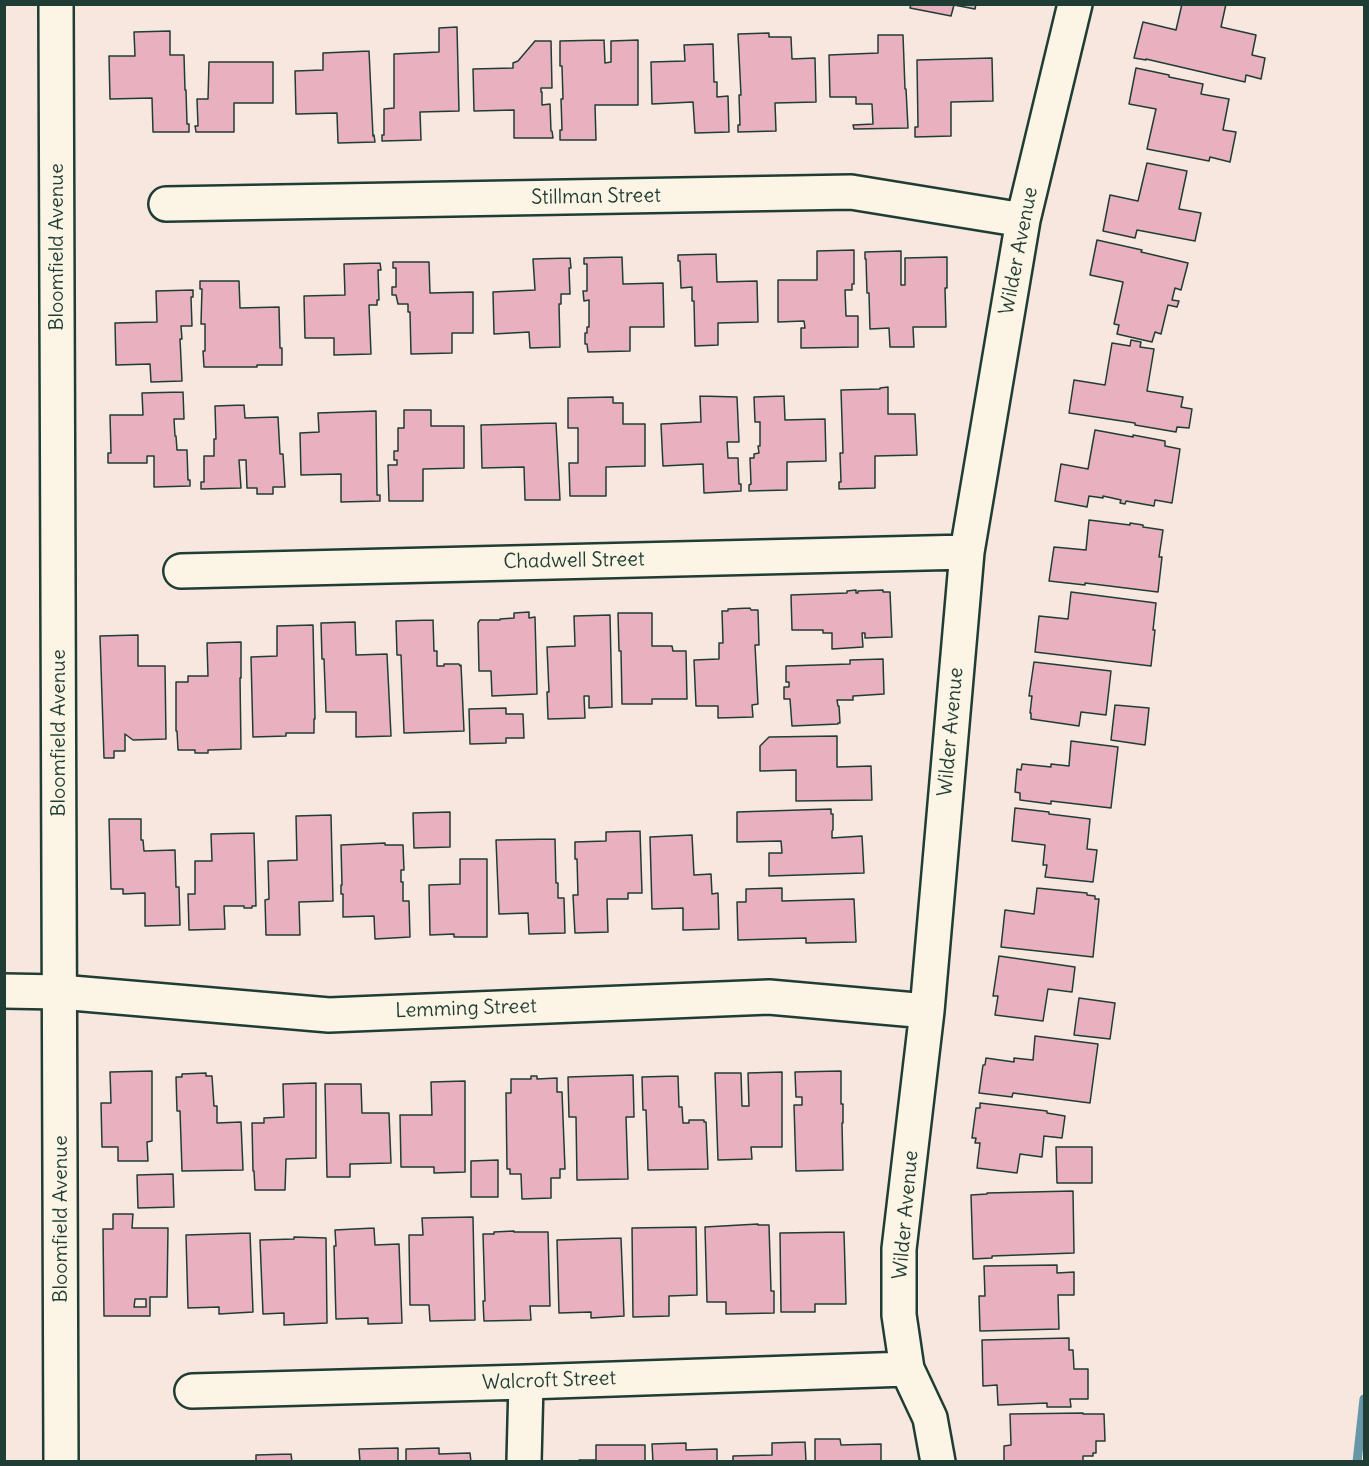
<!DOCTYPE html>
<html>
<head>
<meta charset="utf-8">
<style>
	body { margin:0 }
	#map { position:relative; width:1369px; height:1466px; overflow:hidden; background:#f8e7de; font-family:Delius,sans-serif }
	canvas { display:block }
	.frame { position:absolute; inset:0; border:6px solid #1f3d34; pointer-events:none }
</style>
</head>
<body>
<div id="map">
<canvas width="1369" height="1466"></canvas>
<div class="frame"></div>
</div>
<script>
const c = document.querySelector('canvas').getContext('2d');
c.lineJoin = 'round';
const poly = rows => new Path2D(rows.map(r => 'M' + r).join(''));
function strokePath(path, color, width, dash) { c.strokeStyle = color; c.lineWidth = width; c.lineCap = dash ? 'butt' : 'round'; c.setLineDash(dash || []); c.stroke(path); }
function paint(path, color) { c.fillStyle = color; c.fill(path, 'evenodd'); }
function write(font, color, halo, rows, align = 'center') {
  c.font = font + ' Delius,sans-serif'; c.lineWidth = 6; c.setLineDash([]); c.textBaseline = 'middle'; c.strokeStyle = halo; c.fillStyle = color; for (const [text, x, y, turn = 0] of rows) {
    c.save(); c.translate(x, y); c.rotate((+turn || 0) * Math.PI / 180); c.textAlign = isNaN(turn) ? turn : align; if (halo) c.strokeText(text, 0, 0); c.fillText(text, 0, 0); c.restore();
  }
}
strokePath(poly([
	[1357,1462,1364,1399]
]), '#6796a9', 9);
const building = poly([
	[911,4,976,4,975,9,954,5,951,16,910,8,911,4],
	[1182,4,1226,4,1221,27,1256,35,1252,55,1265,58,1261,79,1246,75,1245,82,1146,59,1146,60,1134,58,1143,22,1176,30,1182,4],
	[457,27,459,111,420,112,421,140,382,141,382,135,384,135,384,109,394,108,394,54,439,52,439,28,457,27],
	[170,31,170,55,184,55,185,90,186,90,187,124,189,124,189,132,153,132,152,98,110,99,109,56,135,56,134,32,170,31],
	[769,33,769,37,791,37,792,59,815,58,816,102,775,103,776,131,738,132,738,125,740,125,739,95,741,95,738,34,769,33],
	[878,35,903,35,905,89,906,89,908,128,854,129,853,125,873,124,872,104,856,104,856,97,830,97,829,55,878,53,878,35],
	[604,40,605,63,611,62,611,41,638,40,638,105,595,105,596,140,560,140,560,130,562,130,561,99,563,99,562,66,560,66,560,41,604,40],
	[535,41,551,41,552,88,541,88,541,92,542,92,542,105,550,104,551,131,552,131,553,138,514,138,514,110,474,111,473,69,513,68,513,63,518,61,535,41],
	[713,44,714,82,717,82,717,97,728,96,729,132,695,133,693,102,652,104,651,62,685,61,684,45,713,44],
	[369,51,373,136,374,135,375,142,338,143,337,113,296,114,295,71,323,70,323,53,369,51],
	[992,58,993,101,951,102,951,136,915,137,915,127,918,127,917,60,992,58],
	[209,62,273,62,273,103,234,103,234,132,196,132,195,126,198,126,197,99,208,99,209,62],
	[1136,68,1169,75,1169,77,1203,84,1201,94,1229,99,1223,130,1236,132,1230,162,1210,157,1209,161,1147,149,1156,109,1129,104,1136,68],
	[1147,163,1187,171,1179,209,1201,213,1195,241,1137,230,1135,238,1103,231,1110,195,1138,201,1147,163],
	[1097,240,1142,250,1141,252,1188,263,1181,290,1175,288,1172,300,1179,301,1177,307,1168,305,1161,334,1155,332,1152,342,1117,334,1119,325,1114,324,1123,282,1090,275,1097,240],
	[854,250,854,284,852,284,852,290,845,290,846,316,858,316,858,347,801,348,801,328,805,328,804,321,778,322,778,280,817,280,817,251,854,250],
	[901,251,901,285,905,285,905,258,947,257,947,288,945,288,946,327,913,327,914,347,890,347,889,328,870,329,869,293,867,293,866,259,865,259,865,252,901,251],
	[716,254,717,282,757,281,758,322,718,323,718,345,695,346,694,301,692,301,692,287,681,288,680,261,678,261,678,255,716,254],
	[622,257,623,284,663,283,664,327,630,327,630,351,588,352,587,344,585,344,585,333,587,333,587,327,589,327,589,300,584,301,583,291,587,291,587,264,584,264,584,258,622,257],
	[570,258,571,268,569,268,570,294,561,294,561,304,559,304,560,347,530,348,529,332,494,334,493,292,535,290,533,259,570,258],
	[393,262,429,262,430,293,473,292,473,333,452,333,452,353,411,354,410,312,408,312,408,304,398,304,396,295,392,295,392,287,396,287,396,268,393,268,393,262],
	[380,263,381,270,378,270,379,300,377,300,377,305,369,305,371,354,334,355,334,338,305,338,304,296,345,295,344,264,380,263],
	[200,281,239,281,240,308,279,307,280,348,282,348,282,365,257,365,257,367,204,367,203,351,205,351,205,324,201,324,202,289,200,289,200,281],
	[193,290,193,297,191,297,192,326,181,326,182,339,180,339,182,381,151,382,150,364,116,365,115,323,157,322,156,291,193,290],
	[1131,340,1141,342,1140,347,1154,349,1147,391,1183,397,1181,407,1192,409,1189,428,1177,427,1176,432,1135,425,1135,423,1069,413,1074,380,1105,385,1112,343,1130,346,1131,340],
	[888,387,888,414,915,414,917,455,875,456,875,488,839,489,839,482,841,482,840,453,843,453,841,390,880,389,880,388,888,387],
	[183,392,184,419,174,419,175,436,176,436,177,450,187,450,188,480,190,480,190,486,154,487,154,456,147,456,147,463,108,463,108,453,111,453,110,415,143,415,142,393,183,392],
	[700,396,737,397,739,442,727,442,728,458,738,458,739,484,741,484,741,491,704,493,703,464,663,466,661,424,701,422,700,396],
	[784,396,785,420,825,419,826,461,787,462,787,490,749,491,749,485,751,484,750,458,754,458,754,454,759,453,758,446,760,446,760,422,755,422,754,397,784,396],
	[613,397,613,403,623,403,623,424,645,424,645,466,606,467,606,496,570,496,569,463,578,463,578,428,568,428,568,398,613,397],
	[244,405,245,418,278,417,280,454,283,454,285,487,273,487,273,494,257,494,257,488,247,488,246,460,239,460,241,488,201,489,201,482,204,482,204,456,214,456,214,439,216,439,215,406,244,405],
	[404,410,431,410,431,426,464,426,464,468,423,469,423,501,389,501,388,465,397,465,397,460,394,460,394,451,398,451,398,428,404,428,404,410],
	[376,411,377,495,380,495,380,501,341,502,341,474,301,475,300,433,319,432,318,413,376,411],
	[556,423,560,500,525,500,524,467,482,468,481,425,556,423],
	[1095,430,1133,437,1133,435,1165,441,1165,446,1180,449,1172,503,1155,500,1154,506,1126,501,1125,504,1120,503,1121,500,1103,496,1103,498,1089,496,1087,507,1055,501,1061,464,1088,469,1095,430],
	[1089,520,1130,525,1130,523,1143,525,1143,527,1163,530,1159,557,1162,557,1158,592,1085,583,1085,585,1049,581,1054,547,1086,550,1089,520],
	[856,590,856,593,858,593,858,591,883,590,883,592,890,592,892,637,865,638,865,633,862,633,863,647,832,649,832,633,823,633,823,630,792,630,791,595,847,593,847,591,856,590],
	[1071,592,1156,603,1153,630,1155,630,1151,666,1035,652,1039,616,1068,619,1071,592],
	[750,608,751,610,758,610,759,645,755,645,758,704,752,705,753,717,718,718,718,706,696,706,694,660,719,659,719,643,723,643,722,611,728,611,728,609,750,608],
	[529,612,529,618,535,617,537,694,492,696,491,671,479,671,478,623,480,620,500,620,500,619,514,618,514,613,529,612],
	[618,613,652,613,652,646,672,646,673,651,686,651,687,699,652,699,652,704,622,704,621,651,619,651,618,613],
	[610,615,612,707,589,708,589,696,584,696,585,718,548,719,547,692,549,692,547,647,575,646,574,616,610,615],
	[433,620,434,651,437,651,437,666,444,666,444,664,459,664,460,666,461,665,464,731,404,733,401,655,397,655,396,621,433,620],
	[355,622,356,655,387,654,391,736,356,737,356,712,326,712,324,659,322,659,321,623,355,622],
	[313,625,315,719,314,719,314,733,286,733,286,736,253,737,251,657,277,656,277,626,313,625],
	[138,635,138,666,165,666,166,739,133,740,125,734,125,751,114,751,114,758,104,758,100,636,138,635],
	[241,642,241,678,240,678,241,749,208,750,208,753,195,753,195,750,178,750,177,731,176,731,176,682,188,682,188,676,208,676,207,643,241,642],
	[883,659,884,694,853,696,853,700,837,700,838,706,839,706,840,723,838,723,838,724,792,726,790,699,784,699,784,687,789,687,789,682,786,682,786,666,850,664,850,660,883,659],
	[1034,662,1111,671,1106,715,1081,712,1079,726,1031,719,1031,713,1030,713,1032,696,1029,696,1034,662],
	[1115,705,1149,708,1145,745,1111,740,1115,705],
	[506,708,506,714,523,714,524,738,506,738,506,743,470,744,469,709,506,708],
	[837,736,837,767,871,766,872,800,796,801,796,770,760,771,760,746,769,737,837,736],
	[1071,741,1118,747,1111,808,1051,801,1051,804,1020,800,1020,793,1015,792,1017,769,1021,770,1022,764,1051,767,1051,764,1069,766,1071,741],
	[1015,808,1049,812,1049,814,1090,819,1087,849,1097,850,1093,882,1045,877,1047,865,1043,865,1045,845,1012,841,1015,808],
	[831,809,831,814,833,814,833,830,832,831,832,838,862,836,864,873,769,876,769,853,782,853,781,841,737,842,737,812,831,809],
	[450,812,450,847,414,848,413,813,450,812],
	[331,815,333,901,299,902,300,935,266,935,265,900,269,899,268,861,297,860,296,816,331,815],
	[109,819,141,819,141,840,143,840,144,851,175,850,176,887,179,887,180,925,145,926,145,893,123,894,123,889,111,889,109,819],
	[640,831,642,893,628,893,628,899,607,899,608,932,575,933,573,895,578,895,577,859,575,859,575,842,606,841,606,832,640,831],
	[254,833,256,906,252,906,252,908,244,908,244,906,224,906,225,929,189,930,188,894,195,894,195,861,212,861,211,834,254,833],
	[692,835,694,875,711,874,712,894,718,893,719,929,683,930,683,908,652,909,650,837,692,835],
	[555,839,556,883,558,883,558,898,564,898,565,933,529,934,528,913,499,914,496,840,555,839],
	[385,843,385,845,403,845,404,870,401,870,401,882,403,882,403,901,409,901,410,937,375,939,374,916,343,917,343,894,341,894,341,885,342,885,341,845,385,843],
	[460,859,487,859,487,937,454,937,454,934,430,935,429,885,460,884,460,859],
	[782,888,782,901,854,899,856,942,806,943,806,938,738,940,737,902,746,902,746,889,782,888],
	[1037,888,1087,893,1087,895,1095,896,1095,899,1099,899,1093,957,1001,947,1005,910,1034,914,1037,888],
	[999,956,1075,967,1072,992,1048,989,1043,1021,995,1015,998,996,993,996,999,956],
	[1079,998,1115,1003,1110,1039,1074,1035,1079,998],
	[1035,1036,1098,1044,1090,1103,1013,1093,1012,1097,979,1093,983,1065,985,1065,986,1058,1014,1062,1014,1058,1033,1060,1035,1036],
	[152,1071,152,1141,147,1142,148,1161,118,1161,118,1147,102,1147,101,1103,111,1103,110,1072,152,1071],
	[841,1071,841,1104,843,1104,843,1123,842,1123,843,1170,796,1171,794,1105,802,1105,802,1097,796,1097,795,1072,841,1071],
	[782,1072,782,1147,751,1147,752,1159,718,1160,715,1073,741,1073,742,1106,749,1106,748,1073,782,1072],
	[206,1073,206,1076,212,1076,214,1106,217,1106,217,1123,241,1122,243,1170,182,1171,180,1111,177,1111,176,1077,182,1077,182,1074,206,1073],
	[633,1075,634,1117,626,1117,628,1179,577,1180,576,1117,569,1117,568,1077,633,1075],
	[531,1076,537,1076,537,1079,557,1078,557,1092,562,1092,565,1169,560,1169,560,1178,551,1178,551,1198,522,1199,521,1174,510,1174,510,1169,507,1169,506,1093,511,1093,511,1079,531,1079,531,1076],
	[678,1076,679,1107,682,1107,683,1123,689,1123,689,1120,704,1120,704,1122,706,1122,708,1169,648,1170,646,1110,643,1110,642,1077,678,1076],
	[465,1081,465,1172,434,1173,434,1167,401,1167,400,1115,432,1115,431,1082,465,1081],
	[316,1083,316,1158,286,1159,285,1190,255,1190,254,1171,253,1171,252,1123,264,1123,264,1118,284,1117,283,1084,316,1083],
	[325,1084,361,1084,362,1113,389,1113,391,1163,350,1164,350,1177,327,1177,325,1084],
	[980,1103,1047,1111,1047,1113,1065,1116,1062,1138,1044,1136,1042,1157,1020,1154,1017,1173,977,1168,980,1143,975,1143,976,1138,972,1138,976,1108,980,1108,980,1103],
	[1056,1147,1092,1147,1092,1183,1057,1183,1056,1147],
	[498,1160,498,1197,471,1197,471,1161,498,1160],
	[173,1174,174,1207,138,1208,137,1175,173,1174],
	[1073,1191,1074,1253,992,1256,992,1258,973,1259,971,1195,987,1194,987,1193,1073,1191],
	[113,1214,133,1214,132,1228,168,1228,167,1297,150,1297,150,1316,104,1316,103,1229,113,1229,113,1214],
	[135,1299,146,1299,146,1307,134,1307,135,1299],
	[473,1217,475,1320,430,1321,429,1305,410,1305,409,1235,423,1235,422,1218,473,1217],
	[758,1224,758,1225,769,1225,771,1291,774,1291,774,1313,726,1314,726,1302,707,1302,705,1227,758,1224],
	[696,1227,697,1295,669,1296,669,1316,633,1317,632,1228,696,1227],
	[374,1228,375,1245,399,1244,402,1323,368,1324,368,1318,336,1319,334,1246,336,1246,335,1230,374,1228],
	[514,1231,514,1232,548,1232,550,1306,530,1306,531,1320,484,1321,483,1301,485,1301,483,1234,494,1234,494,1232,514,1231],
	[844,1232,846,1304,815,1304,815,1312,781,1312,780,1233,844,1232],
	[250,1233,253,1312,219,1314,219,1307,188,1308,186,1235,250,1233],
	[294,1237,326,1238,327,1323,284,1325,284,1313,263,1314,260,1240,294,1239,294,1237],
	[621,1238,624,1316,591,1318,591,1312,559,1313,557,1240,621,1238],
	[1057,1265,1057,1273,1074,1272,1074,1295,1058,1295,1059,1329,980,1331,979,1296,985,1296,984,1266,1057,1265],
	[1069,1338,1069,1350,1073,1350,1074,1369,1088,1369,1088,1399,1070,1399,1071,1407,1047,1407,1047,1403,998,1405,997,1385,983,1386,982,1340,1069,1338],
	[1083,1413,1083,1414,1104,1414,1105,1441,1096,1441,1096,1453,1093,1453,1093,1456,1083,1456,1083,1462,1004,1462,1004,1446,1011,1445,1010,1414,1083,1413],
	[815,1439,840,1439,841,1445,881,1444,881,1462,815,1462,815,1439],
	[805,1442,806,1462,733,1462,733,1456,772,1455,772,1443,805,1442],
	[686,1443,686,1450,717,1449,717,1462,653,1462,652,1444,686,1443],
	[596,1445,645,1445,645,1462,579,1462,579,1460,596,1460,596,1445],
	[398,1448,398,1462,360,1462,359,1449,398,1448],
	[439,1448,439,1454,470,1453,471,1462,406,1462,406,1449,439,1448],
	[291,1454,292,1462,256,1462,256,1455,291,1454]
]);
paint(building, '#e9b0c0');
strokePath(building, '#1f3d34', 1.5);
const minor = poly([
	[166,204,851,192,1023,220],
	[181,571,967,552],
	[4,991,60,992,329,1015,769,997,927,1011],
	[192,1391,526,1382,907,1369],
	[524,1462,526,1382],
	[938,1462,930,1418,907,1369,899,1315,899,1249,927,1011,967,552,1023,220,1075,4]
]);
const tertiary = poly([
	[56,4,61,1462]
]);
strokePath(minor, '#1f3d34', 38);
strokePath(tertiary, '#1f3d34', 38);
strokePath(minor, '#fcf5e5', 33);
strokePath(tertiary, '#fcf5e5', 33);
write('20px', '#1f3d34', '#fcf5e5', [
	["Stillman Street",596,197,-1],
	["Bloomfield Avenue",57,247,-90],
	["Wilder Avenue",1019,251,-79],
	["Chadwell Street",574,561,-1],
	["Wilder Avenue",951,732,-85],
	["Bloomfield Avenue",59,733,-90],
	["Lemming Street",466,1009,-2],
	["Wilder Avenue",906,1215,-85],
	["Bloomfield Avenue",61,1219,-90],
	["Walcroft Street",549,1381,-2]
]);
</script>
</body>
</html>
